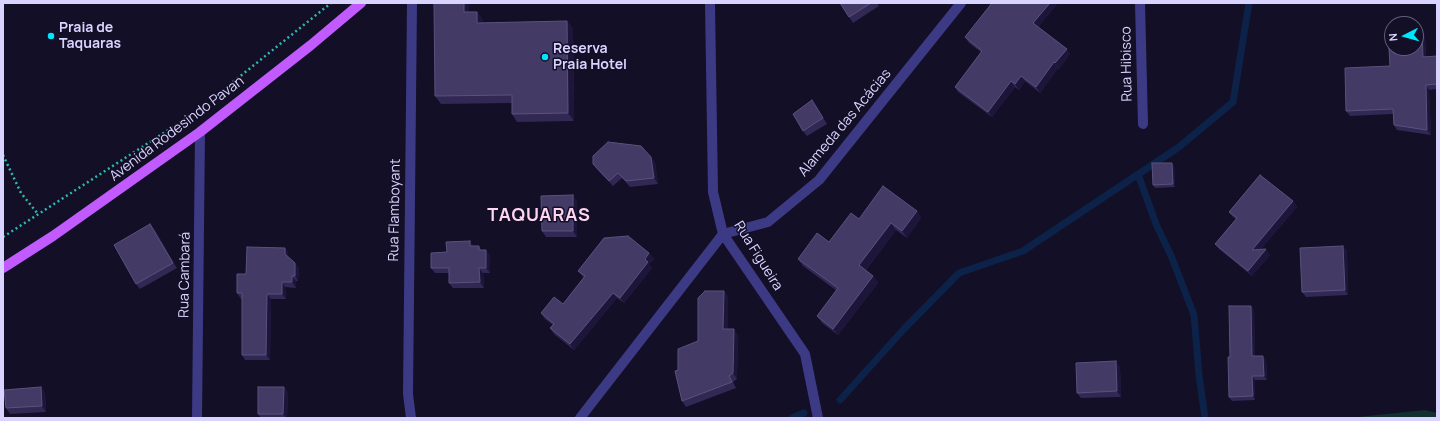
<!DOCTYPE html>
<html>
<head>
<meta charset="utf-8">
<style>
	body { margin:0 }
	#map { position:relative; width:1440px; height:421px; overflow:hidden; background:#130f26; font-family:Manrope,sans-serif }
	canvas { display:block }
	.frame { position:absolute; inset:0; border:4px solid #d9d4ff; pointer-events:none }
	.north { position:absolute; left:1384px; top:16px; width:40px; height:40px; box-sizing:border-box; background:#130f26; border:1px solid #625e7d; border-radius:50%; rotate:264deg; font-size:11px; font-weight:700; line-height:16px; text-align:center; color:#d9d4ff }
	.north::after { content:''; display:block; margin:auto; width:14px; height:18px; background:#00e5ff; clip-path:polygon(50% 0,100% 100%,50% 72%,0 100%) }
</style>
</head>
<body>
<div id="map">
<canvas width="1440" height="421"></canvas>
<div class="frame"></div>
<div class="north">N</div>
</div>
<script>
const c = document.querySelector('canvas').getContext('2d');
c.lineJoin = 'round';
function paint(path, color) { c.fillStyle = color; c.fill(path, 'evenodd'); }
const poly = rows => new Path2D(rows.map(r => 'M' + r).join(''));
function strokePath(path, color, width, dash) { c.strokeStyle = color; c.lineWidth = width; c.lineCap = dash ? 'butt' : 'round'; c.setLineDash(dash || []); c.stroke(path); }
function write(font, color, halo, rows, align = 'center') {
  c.font = font + ' Manrope,sans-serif'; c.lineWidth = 3; c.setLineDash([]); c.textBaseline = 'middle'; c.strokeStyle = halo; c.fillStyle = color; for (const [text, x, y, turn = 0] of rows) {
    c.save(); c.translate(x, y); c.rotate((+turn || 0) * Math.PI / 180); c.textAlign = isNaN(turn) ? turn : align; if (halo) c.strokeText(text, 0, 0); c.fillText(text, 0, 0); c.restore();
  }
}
paint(poly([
	[1425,410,1437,413,1437,418,1348,418]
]), '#12302f');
strokePath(poly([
	[1138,174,1156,224,1172,258,1194,315,1199,375,1205,418],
	[840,400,904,329,959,273,1023,251,1179,147,1233,102,1249,3],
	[792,418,804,413]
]), '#0c2248', 7);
strokePath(poly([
	[233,82,331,3],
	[3,155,21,193,38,214],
	[3,237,190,116]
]), '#2fb8b0', 2.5, [2, 3]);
strokePath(poly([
	[710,3,713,192,723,234,805,354,818,418],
	[1140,3,1143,124],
	[197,418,200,132],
	[411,418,408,394,412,3],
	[580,418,723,234,768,222,819,180,961,3]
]), '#3d3a85', 10);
strokePath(poly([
	[3,268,53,236,200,132,311,45,361,3]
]), '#c25bff', 10);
paint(poly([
	[469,3,469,12,477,12,483,20,483,23,567,21,573,29,574,121,517,122,512,114,512,103,441,104,435,96],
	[840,3,877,3,879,6,853,23],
	[992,3,1058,3,1038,27,1070,54,1059,69,1058,68,1040,93,1025,81,1019,90,1015,87,992,117,958,92,955,87,981,52,969,43,965,37],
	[1422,31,1425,36,1426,57,1437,56,1437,89,1429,90,1431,135,1397,130,1394,125,1393,114,1350,116,1346,111,1390,66],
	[816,106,827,124,807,136,803,131],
	[655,162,658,184,630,187,622,178,613,186,597,169,593,164],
	[1172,163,1174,166,1175,187,1155,188,1153,185],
	[577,201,577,237,546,237,542,231],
	[1293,201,1297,207,1261,249,1270,255,1252,276,1219,249,1215,244,1236,219,1233,217,1229,212],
	[917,211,921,218,907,238,896,230,866,270,873,276,878,283,838,335,822,323,817,316,837,291,803,266,798,259,829,242,859,219],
	[150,224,155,230,177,268,140,289,136,284],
	[470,241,473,246,479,246,481,250,490,255,490,273,483,273,484,288,453,288,449,283,449,273,435,273,431,268,447,252],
	[1343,246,1347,251,1348,295,1306,297,1302,292],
	[285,248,288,253,288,257,299,268,298,281,296,281,296,288,285,287,286,299,271,299,270,360,245,360,242,355,242,299,241,299,237,293],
	[649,253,654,259,649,264,652,268,624,303,617,298,574,350,554,334,550,328,553,325,545,319,541,313,563,304,584,278,578,271],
	[724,291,728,297,728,329,738,335,737,379,733,382,736,388,686,407,682,401,678,370,698,341],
	[1251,306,1254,310,1255,356,1266,360,1267,380,1255,380,1255,400,1232,401,1229,397,1230,357],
	[1120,367,1121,397,1081,398,1077,393],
	[41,387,45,393,46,412,10,414,6,408],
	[284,387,288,393,287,418,261,418,258,414]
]), '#312854');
paint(poly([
	[464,3,469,3,469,20,464,12],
	[1050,3,1058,3,1037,29,1033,23],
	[477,12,483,20,483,30,477,23],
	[567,21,573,29,574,121,568,113],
	[1422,31,1425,36,1426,62,1423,57],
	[1067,49,1070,54,1059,69,1055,63],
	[1054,62,1058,68,1040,93,1036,87],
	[1021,76,1025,81,1019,90,1015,84],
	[1011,81,1015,87,992,117,988,112],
	[1426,85,1429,90,1431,135,1427,130],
	[651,157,655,162,658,184,654,178],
	[1172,163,1174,166,1175,187,1173,184],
	[573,195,577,201,577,237,573,231],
	[1293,201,1297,207,1256,255,1252,250],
	[917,211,921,218,907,238,902,231],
	[891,223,896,230,864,272,859,265],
	[150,224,155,230,177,268,173,263],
	[470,241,474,247,470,246],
	[1343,246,1347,251,1348,295,1345,290],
	[285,248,288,253,288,260,285,254],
	[1266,249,1270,255,1252,276,1248,271],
	[486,250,490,255,490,273,486,268],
	[649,253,654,259,649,264,652,268,624,303,620,298,645,259],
	[295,263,299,268,298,281,295,276],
	[479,268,483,273,484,288,480,282],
	[292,276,296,281,296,288,292,282],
	[873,276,878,283,838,335,833,329],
	[282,282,285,287,286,299,282,294],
	[724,291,728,297,728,334,723,329],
	[613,293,617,298,574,350,570,344],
	[267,294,271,299,270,360,266,355],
	[1251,306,1254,310,1255,360,1252,356],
	[734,329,738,335,737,379,733,373],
	[1263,356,1266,360,1267,380,1264,376],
	[1116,361,1120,367,1121,397,1117,391],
	[1252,376,1255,380,1255,400,1253,396],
	[41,387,45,393,46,412,42,406],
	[284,387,288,393,287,418,286,418,283,414]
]), '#1d163a');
const building = poly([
	[434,3,464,3,464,12,477,12,477,23,567,21,568,113,512,114,512,95,435,96,434,3],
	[840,3,871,3,849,17,840,3],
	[992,3,1050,3,1033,23,1067,49,1055,63,1054,62,1036,87,1021,76,1015,84,1011,81,988,112,955,87,982,51,965,37,992,3],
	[1416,31,1422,31,1423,57,1437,56,1437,84,1426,85,1427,130,1394,125,1393,109,1346,111,1345,68,1390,66,1388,32,1392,32,1392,48,1416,48,1416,31],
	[812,100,823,118,803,131,793,114,812,100],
	[608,142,641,146,651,157,654,178,626,181,618,173,609,181,593,164,593,156,608,142],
	[1152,163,1172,163,1173,184,1153,185,1152,163],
	[1260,175,1293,201,1252,250,1266,249,1248,271,1215,244,1237,218,1229,212,1260,175],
	[883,186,917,211,902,231,891,223,859,265,873,276,833,329,817,316,838,288,798,259,817,233,829,242,851,213,859,219,883,186],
	[573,195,573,231,542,231,541,196,573,195],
	[150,224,173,263,136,284,114,245,150,224],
	[628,236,649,253,645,259,648,262,620,298,613,293,570,344,550,328,554,324,541,313,554,297,563,304,585,276,578,271,604,238,628,236],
	[470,241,470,246,479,246,479,250,486,250,486,268,479,268,480,282,449,283,449,268,431,268,431,253,447,252,446,242,470,241],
	[1343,246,1345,290,1302,292,1300,248,1343,246],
	[247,247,285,248,285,254,295,263,295,276,292,276,292,282,282,282,282,294,267,294,266,355,242,355,242,293,237,293,237,274,246,274,247,247],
	[705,291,724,291,723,329,734,329,733,373,729,376,732,382,682,401,675,371,678,370,678,349,698,341,698,298,705,291],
	[1229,306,1251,306,1252,356,1263,356,1264,376,1252,376,1253,396,1229,397,1228,357,1230,357,1229,306],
	[1116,361,1117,391,1077,393,1076,363,1116,361],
	[41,387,42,406,6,408,4,390,41,387],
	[258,387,284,387,283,414,258,414,258,387]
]);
paint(building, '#433a66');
strokePath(building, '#5a527e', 1);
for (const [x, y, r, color] of [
	[51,36,4,"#00e5ff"],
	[545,57,4,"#00e5ff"]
]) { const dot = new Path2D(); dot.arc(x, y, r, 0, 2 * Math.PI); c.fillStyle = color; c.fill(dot); strokePath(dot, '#130f26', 1.5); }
write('bold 14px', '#d9d4ff', '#130f26', [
	["Praia de",59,28],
	["Taquaras",59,44],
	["Reserva",553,49],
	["Praia Hotel",553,65]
], 'left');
write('14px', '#d9d4ff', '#130f26', [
	["Rua Hibisco",1127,64,-91],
	["Alameda das Acácias",845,123,-50],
	["Avenida Rodesindo Pavan",177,129,-37],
	["Rua Flamboyant",395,210,-89],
	["Rua Figueira",758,256,58],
	["Rua Cambará",185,275,-89]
]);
c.letterSpacing = '1px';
write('bold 18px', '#ffd6f0', '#130f26', [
	["TAQUARAS",539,216]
]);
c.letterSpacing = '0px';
</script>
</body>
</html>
